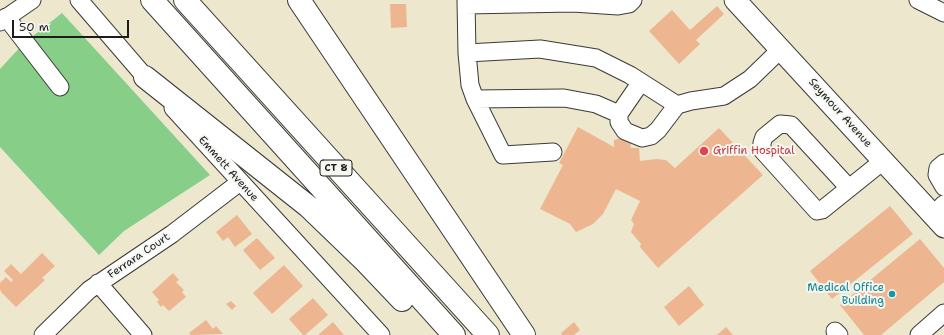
<!DOCTYPE html>
<html>
<head>
<meta charset="utf-8">
<style>
	body { margin:0 }
	#map { position:relative; width:944px; height:335px; overflow:hidden; background:#ece7cd; font-family:"Shantell Sans",sans-serif }
	canvas { display:block }
	.scale { position:absolute; left:12px; top:20px; width:117px; height:18px; box-sizing:border-box; border:2px solid #1c1c1c; border-top:0; padding-left:5px; font-size:12px; line-height:14px; white-space:nowrap; color:#1c1c1c; -webkit-text-stroke:3px #f6f6f2; paint-order:stroke }
</style>
</head>
<body>
<div id="map">
<canvas width="944" height="335"></canvas>
<div class="scale">50 m</div>
</div>
<script>
const c = document.querySelector('canvas').getContext('2d');
c.lineJoin = 'round';
function paint(path, color) { c.fillStyle = color; c.fill(path, 'evenodd'); }
const poly = rows => new Path2D(rows.map(r => 'M' + r).join(''));
function strokePath(path, color, width, dash) { c.strokeStyle = color; c.lineWidth = width; c.lineCap = dash ? 'butt' : 'round'; c.setLineDash(dash || []); c.stroke(path); }
function write(font, color, halo, rows, align = 'center') {
  c.font = font + ' "Shantell Sans",sans-serif'; c.lineWidth = 4; c.setLineDash([]); c.textBaseline = 'middle'; c.strokeStyle = halo; c.fillStyle = color; for (const [text, x, y, turn = 0] of rows) {
    c.save(); c.translate(x, y); c.rotate((+turn || 0) * Math.PI / 180); c.textAlign = isNaN(turn) ? turn : align; if (halo) c.strokeText(text, 0, 0); c.fillText(text, 0, 0); c.restore();
  }
}
paint(poly([
	[62,13,210,175,124,231,99,255,0,147,0,69,23,44]
]), '#87ce89');
paint(poly([
	[390,4,406,4,407,27,391,28],
	[717,6,724,14,696,40,700,44,679,64,649,31,672,10,690,30],
	[578,127,614,147,614,140,620,138,630,140,631,148,639,148,640,161,656,159,666,160,675,168,719,128,763,175,658,268,640,247,641,244,631,232,634,224,631,220,640,201,616,189,603,214,593,224,576,232,570,224,540,209,563,165,559,163],
	[890,206,913,234,832,299,810,271],
	[237,215,252,234,235,247,228,237,223,241,216,232],
	[257,238,275,258,260,270,243,250],
	[920,239,944,268,944,282,881,335,864,335,840,305],
	[42,253,55,266,42,278,45,280,16,307,1,292,0,289,0,283,6,277,11,282,13,280,4,271,11,264,21,274],
	[284,265,303,286,272,314,253,293],
	[173,273,179,280,176,282,184,290,182,292,186,297,169,311,163,305,161,307,157,302,159,300,152,292],
	[689,286,704,305,679,326,664,307],
	[313,298,328,315,305,335,303,335,289,319],
	[231,301,236,306,232,310,226,304],
	[206,320,213,329,216,326,223,334,191,335,189,333],
	[333,322,344,335,318,335],
	[574,322,580,330,574,335,562,335,561,333],
	[726,327,733,335,717,335]
]), '#eeb690');
const minor = poly([
	[79,0,153,86],
	[466,0,467,53],
	[918,0,944,13],
	[466,5,573,3,618,6,629,4,633,0],
	[6,17,60,87],
	[0,22,32,0],
	[641,82,619,114,619,122,625,131,642,138,651,136,658,130,677,105],
	[475,99,503,155,553,152],
	[173,108,381,335],
	[619,114,596,104,564,98,475,99,470,85,467,53,540,49,596,58,630,75,677,105,691,101,724,96,750,79,781,49],
	[944,163,938,168,937,175,944,187],
	[849,188,791,125,780,124,764,137,762,143,762,150,817,211,822,210,883,161],
	[933,215,944,204],
	[98,283,143,335],
	[835,331,839,335],
	[43,335,89,290,172,234,240,182],
	[919,335,944,313]
]);
const major = poly([
	[735,0,944,227]
]);
const highway = poly([
	[152,0,454,335],
	[185,0,488,335],
	[299,0,524,335],
	[145,77,309,207,364,260,402,300]
]);
strokePath(minor, '#3b3a37', 19);
strokePath(major, '#3b3a37', 23);
strokePath(highway, '#3b3a37', 24);
strokePath(minor, '#fff', 17);
strokePath(major, '#fff', 21);
strokePath(highway, '#fff', 22);
for (const [x, y, r, color] of [
	[704,151,5,"#e0444e"],
	[892,294,4,"#0f9aa8"]
]) { const dot = new Path2D(); dot.arc(x, y, r, 0, 2 * Math.PI); c.fillStyle = color; c.fill(dot); strokePath(dot, '#f6f6f2', 1.5); }
for (const [x, y, w] of [
	[336,168,32]
]) { const box = new Path2D(); box.roundRect(x - w / 2, y - 8, w, 16, 3); c.fillStyle = '#f6f6f2'; c.fill(box); strokePath(box, '#1c1c1c', 1); }
write('bold 10px', '#1c1c1c', null, [
	["CT 8",336,168]
]);
write('11px', '#1c1c1c', '#f6f6f2', [
	["Seymour Avenue",840,113,48],
	["Emmett Avenue",228,169,48],
	["Ferrara Court",139,256,-34]
]);
write('11px', '#be3a42', '#f6f6f2', [
	["Griffin Hospital",713,151]
], 'left');
write('11px', '#0d838f', '#f6f6f2', [
	["Medical Office",884,288],
	["Building",884,301]
], 'right');
</script>
</body>
</html>
